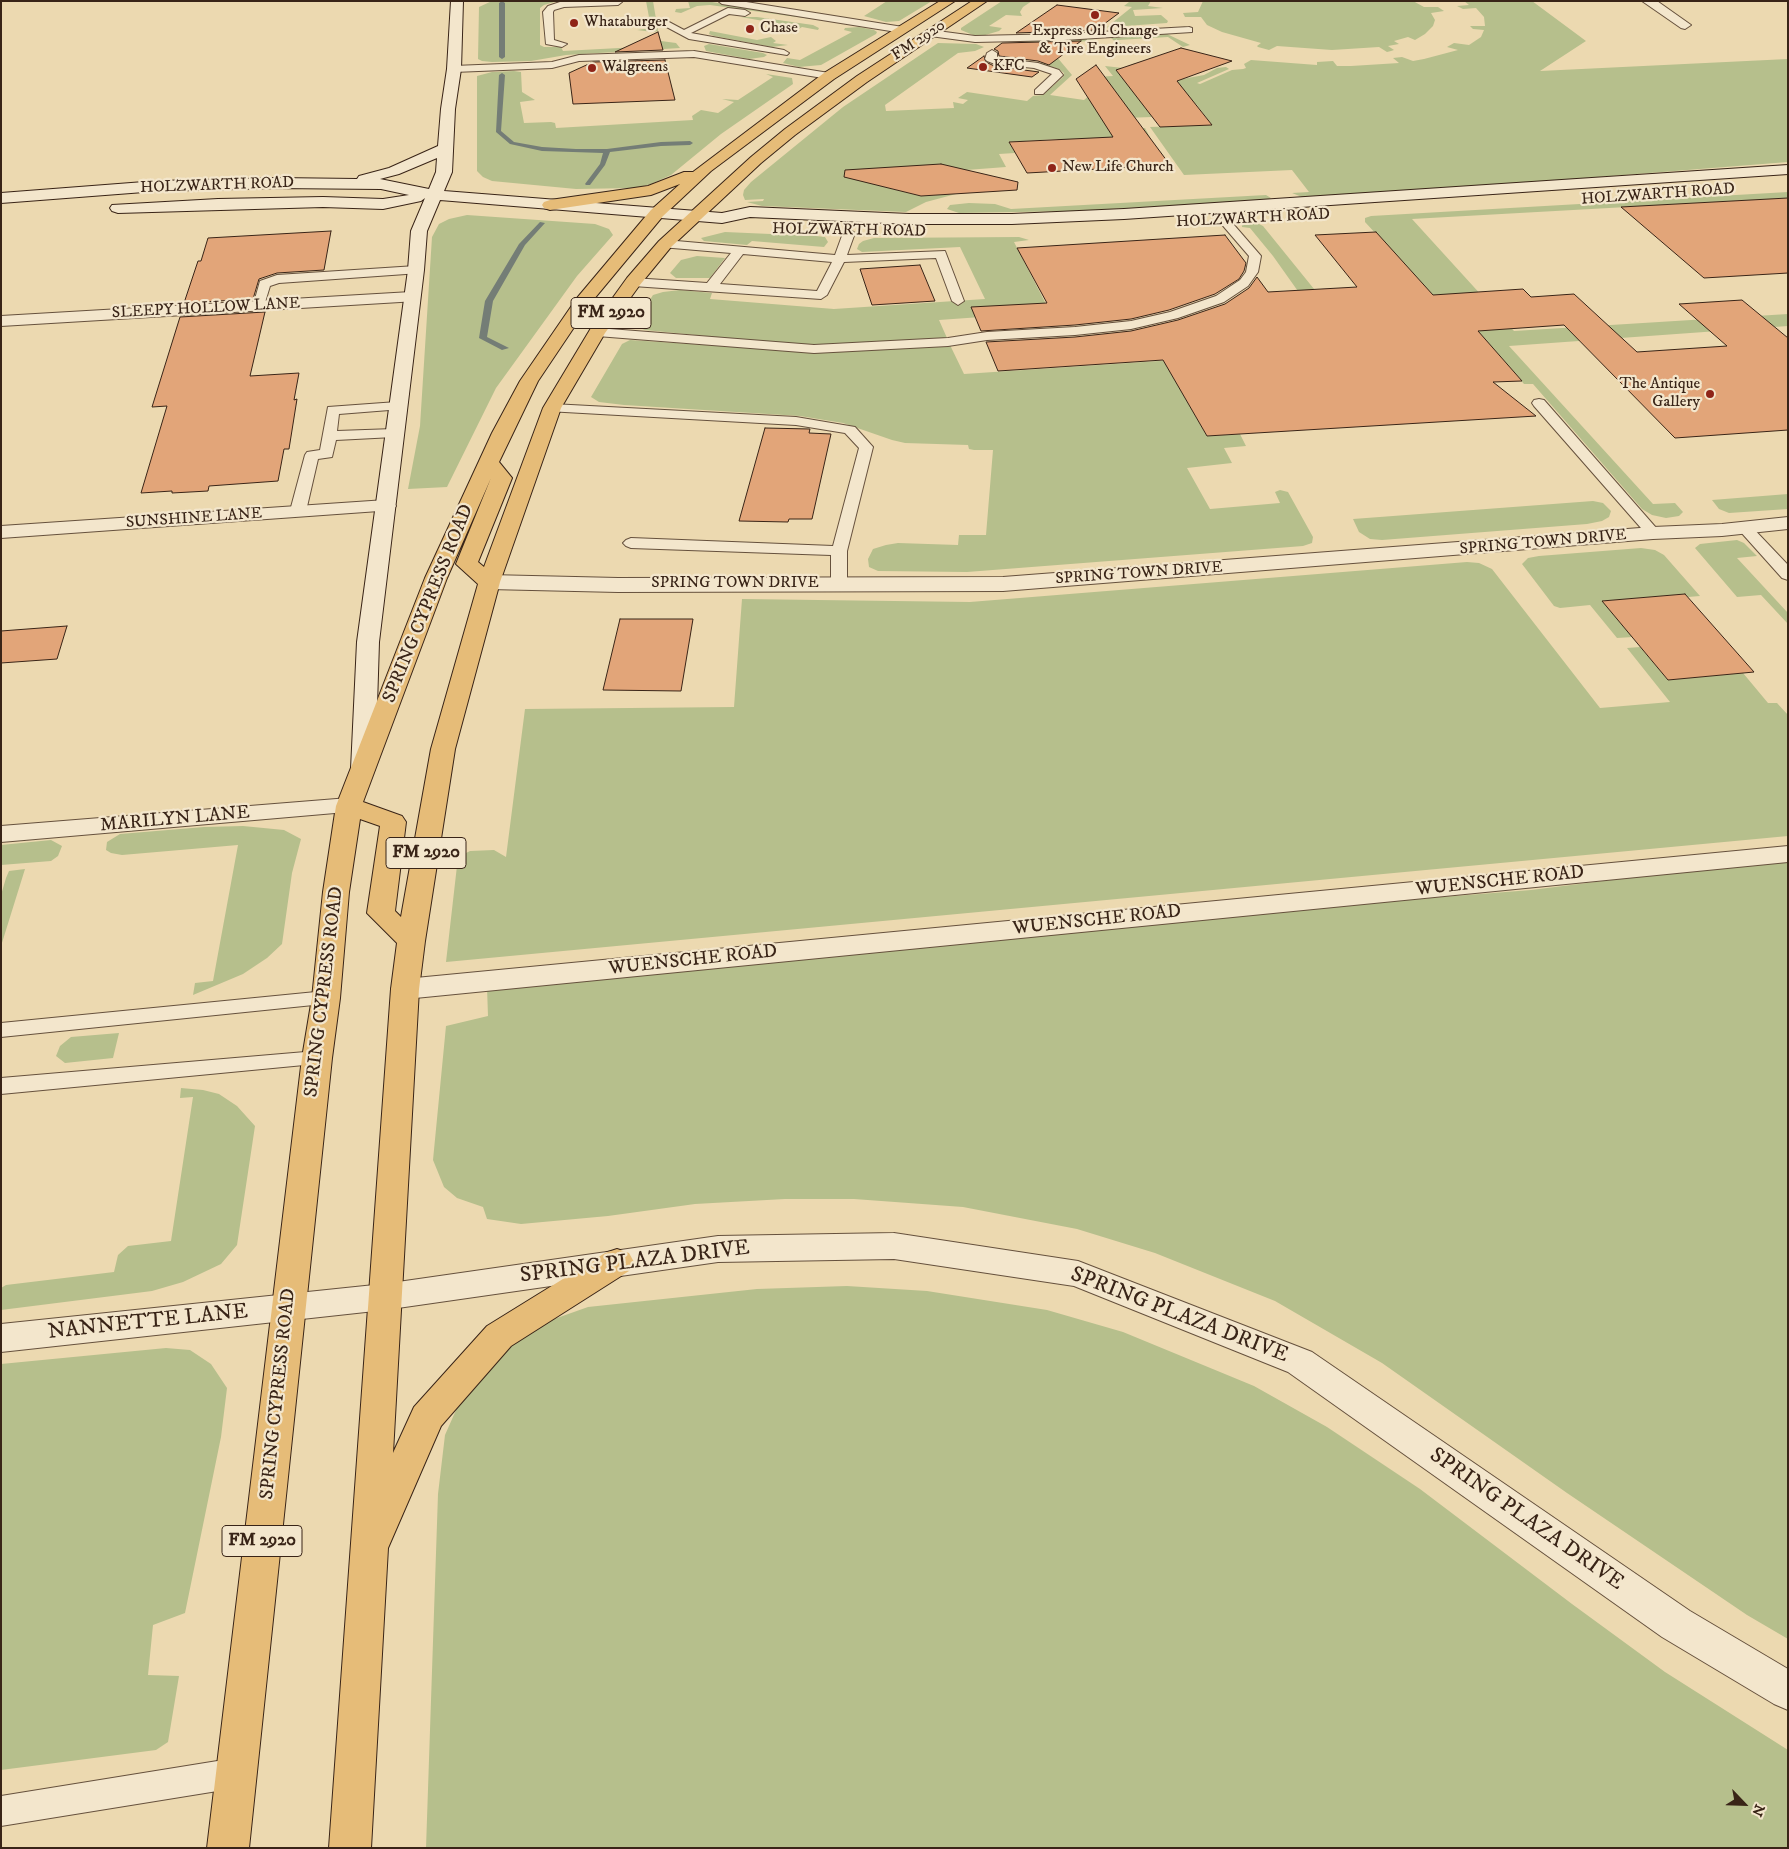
<!DOCTYPE html>
<html>
<head>
<meta charset="utf-8">
<style>
	body { margin:0 }
	#map { position:relative; width:1789px; height:1849px; overflow:hidden; background:#ecd9b0; font-family:"IM FELL DW Pica",serif }
	canvas { display:block }
	.frame { position:absolute; inset:0; border:2px solid #392417; pointer-events:none }
	.north { position:absolute; left:1719px; top:1779px; width:50px; height:50px; -webkit-text-stroke:4px #f3e6cc; paint-order:stroke; rotate:114deg; font-size:14px; font-weight:700; line-height:20px; text-align:center; color:#392417 }
	.north::after { content:''; display:block; margin:auto; width:18px; height:22px; background:#392417; clip-path:polygon(50% 0,100% 100%,50% 72%,0 100%) }
</style>
</head>
<body>
<div id="map">
<canvas width="1789" height="1849"></canvas>
<div class="frame"></div>
<div class="north">N</div>
</div>
<script>
const c = document.querySelector('canvas').getContext('2d');
c.lineJoin = 'round';
function paint(path, color) { c.fillStyle = color; c.fill(path, 'evenodd'); }
const poly = rows => new Path2D(rows.map(r => 'M' + r).join(''));
function strokePath(path, color, width, dash) { c.strokeStyle = color; c.lineWidth = width; c.lineCap = dash ? 'butt' : 'round'; c.setLineDash(dash || []); c.stroke(path); }
function write(font, color, halo, rows, align = 'center') {
  c.font = font + ' "IM FELL DW Pica",serif'; c.lineWidth = 4.5; c.setLineDash([]); c.textBaseline = 'middle'; c.strokeStyle = halo; c.fillStyle = color; for (const [text, x, y, turn = 0] of rows) {
    c.save(); c.translate(x, y); c.rotate((+turn || 0) * Math.PI / 180); c.textAlign = isNaN(turn) ? turn : align; if (halo) c.strokeText(text, 0, 0); c.fillText(text, 0, 0); c.restore();
  }
}
paint(poly([
	[492,1,558,1,544,5,540,8,540,45,544,47,561,47,563,51,638,47,648,41,661,41,676,43,680,48,566,55,531,61,492,62,482,61,478,59,479,7],
	[646,1,653,1,658,31,653,32,637,30,651,28],
	[688,1,706,1,833,22,710,5,697,6,681,13,675,12,676,9,690,8],
	[887,1,932,1,899,21,886,22,864,16],
	[1002,1,1032,1,1023,7,1020,12,1022,16,1006,15,989,26,1002,28,999,31,982,36,973,35,961,30,961,28],
	[1123,1,1151,1,1148,6,1163,8,1133,10,1135,16,1161,15,1168,21,1167,23,1029,33,1107,27,1132,7,1124,6,1129,2],
	[1203,1,1413,1,1424,7,1438,7,1444,11,1431,13,1435,20,1433,26,1425,34,1415,40,1408,37,1394,41,1399,44,1388,46,1394,50,1391,51,1387,52,1379,47,1332,50,1277,46,1269,50,1258,47,1257,46,1261,43,1222,32,1207,25,1201,17,1185,17,1183,13,1198,12],
	[1464,1,1532,1,1586,41,1540,71,1788,59,1788,162,1511,184,1302,197,1292,193,1309,192,1292,170,1184,175,1150,127,1212,125,1196,104,1145,107,1152,117,1124,118,1131,129,1145,128,1152,141,1062,146,1057,139,1009,142,1015,153,999,154,1006,167,887,176,892,189,921,196,956,194,926,202,906,212,762,206,747,202,763,201,764,199,745,200,743,195,744,190,751,182,843,107,938,43,976,44,984,47,975,51,958,53,885,105,886,111,954,108,953,102,963,104,968,100,958,98,967,92,1027,101,1033,96,1043,95,1063,77,1064,73,1059,69,1039,63,1054,61,1016,43,1022,41,1087,38,1095,40,1099,45,1094,45,1089,41,1046,44,1072,75,1050,95,1084,100,1103,84,1094,77,1113,76,1105,66,1132,69,1127,67,1135,63,1188,77,1177,80,1204,75,1217,68,1226,67,1229,69,1197,83,1200,84,1232,70,1243,69,1246,68,1244,64,1251,60,1317,65,1317,62,1333,61,1337,66,1351,66,1399,63,1393,58,1402,57,1413,61,1424,59,1458,50,1447,47,1454,43,1469,45,1481,37,1484,30,1473,29,1470,26,1485,26,1484,17,1476,8,1463,9,1457,6,1469,5],
	[741,17,757,17,813,25,819,28,818,30,802,27,794,32,782,32,785,29,782,28,786,25],
	[859,27,874,30,877,32,876,34,821,65,799,67,783,63,787,58,800,60,852,32,844,30,845,28],
	[710,31,757,40,771,37,776,41,773,43,788,45,772,47,714,36,709,34],
	[1167,34,1190,45,1183,47,1168,37,1118,40,1121,44,1118,44,1111,38],
	[709,44,763,53,767,55,764,57,749,59,706,51,704,46],
	[514,71,521,72,522,92,535,100,520,102,524,123,551,122,555,123,556,128,693,120,692,116,701,110,718,113,734,102,722,99,738,100,773,77,766,74,792,78,793,84,721,134,671,175,651,184,636,188,576,189,492,181,483,177,477,171,477,76,492,72],
	[1788,192,1788,198,1412,219,1514,331,1788,314,1788,326,1509,346,1653,504,1675,503,1683,512,1679,516,1666,518,1652,515,1642,509,1533,384,1524,384,1496,352,1170,371,1207,436,1240,434,1246,446,1224,448,1232,463,1187,468,1210,509,1280,503,1275,492,1280,490,1288,492,1313,537,1312,543,1303,546,967,572,878,571,869,567,868,559,873,549,886,545,898,543,958,545,959,535,986,535,993,450,974,450,969,449,968,445,905,443,892,440,843,423,800,416,624,405,599,402,591,397,622,344,630,340,812,352,950,345,964,374,1339,349,1273,256,1250,228,1242,227,1242,225,1249,223,1257,223,1263,226,1361,347,1472,338,1365,222,1365,218,1371,216],
	[1266,195,1271,198,1267,200,1075,211,959,213,947,209,950,205,969,203,995,204,1011,209],
	[467,215,595,224,609,229,613,235,577,276,496,388,447,487,408,489,420,426,432,237,439,224,449,219],
	[725,232,816,236,825,237,828,242,824,247,752,241,747,245,704,241,701,238],
	[1019,237,1029,240,1014,242,1046,304,995,316,939,320,947,338,828,346,767,342,645,330,637,327,635,323,653,295,663,292,680,290,712,293,710,299,834,309,985,299,960,247,862,252,857,249,859,244,863,241,874,238],
	[697,256,725,258,710,278,676,278,670,273,681,260],
	[1788,494,1788,509,1729,513,1719,509,1712,500],
	[1593,501,1603,503,1611,511,1609,517,1602,521,1587,524,1382,540,1370,539,1359,532,1353,519],
	[1737,540,1744,543,1757,556,1737,558,1788,613,1788,624,1761,595,1737,597,1695,548,1700,544],
	[1641,548,1655,550,1664,555,1700,596,1688,597,1685,594,1603,601,1633,637,1617,638,1590,605,1560,608,1554,606,1522,564,1528,558,1539,556],
	[1467,562,1479,563,1492,569,1600,708,1670,702,1627,648,1640,647,1668,680,1743,673,1768,703,1777,703,1788,715,1788,836,446,962,458,857,470,851,494,850,506,857,525,709,734,707,742,599,970,602],
	[243,826,284,830,301,839,292,873,282,944,267,958,243,974,193,995,195,983,213,981,238,845,122,855,111,853,106,850,107,842,120,834,204,827],
	[51,840,62,846,58,856,51,861,1,865,1,845],
	[1788,862,1788,1639,1747,1615,1567,1493,1382,1363,1275,1301,1155,1253,1077,1229,963,1207,854,1199,785,1199,695,1204,608,1216,521,1224,487,1219,483,1207,457,1198,444,1187,433,1160,446,1026,488,1016,487,987,974,943,1366,903,1531,890,1691,870],
	[25,869,1,946,1,895,6,878,9,871],
	[119,1033,113,1058,65,1063,56,1056,60,1046,71,1037],
	[181,1088,203,1090,219,1094,237,1106,255,1126,237,1245,221,1264,183,1282,152,1291,1,1310,1,1288,6,1285,114,1272,118,1255,128,1246,171,1241,193,1097,180,1098],
	[847,1286,927,1291,1047,1310,1123,1332,1254,1386,1327,1427,1420,1489,1572,1604,1665,1672,1788,1750,1788,1848,426,1848,438,1494,445,1435,464,1392,526,1329,588,1307,757,1289],
	[166,1348,190,1350,211,1364,227,1388,221,1437,185,1613,153,1625,148,1675,179,1676,168,1742,156,1750,1,1770,1,1364]
]), '#b6bf8c');
paint(poly([
	[502,1,505,3,505,57,502,59,499,57,499,3,502,1],
	[502,73,505,75,501,131,514,142,542,147,576,149,607,149,661,142,690,141,693,143,690,145,661,146,610,152,605,165,590,185,586,185,585,184,600,164,603,153,542,151,510,144,496,132,499,75,502,73],
	[540,222,545,223,525,245,493,301,487,337,509,348,502,350,479,338,485,301,519,244,540,222]
]), '#747d76');
const building = poly([
	[1057,5,1119,13,1096,30,1016,33,1057,5],
	[658,32,663,50,615,52,658,32],
	[1081,41,1049,65,1038,61,999,56,998,51,994,49,1002,43,1081,41],
	[1181,48,1232,61,1177,81,1212,125,1160,127,1116,70,1181,48],
	[984,56,986,62,994,66,1039,72,1032,77,967,68,984,56],
	[665,60,675,100,573,104,569,73,593,62,665,60],
	[1096,65,1170,165,1027,173,1009,142,1113,137,1076,79,1096,65],
	[941,164,1018,182,1017,190,921,196,844,177,845,170,941,164],
	[1788,198,1788,273,1704,278,1621,207,1788,198],
	[331,231,324,270,277,273,259,279,253,299,184,303,198,261,201,261,208,238,331,231],
	[1376,232,1433,295,1523,289,1531,297,1574,294,1637,352,1727,346,1679,304,1742,300,1788,338,1788,430,1675,438,1564,325,1478,331,1522,381,1493,382,1536,416,1207,436,1163,360,998,371,986,342,1075,337,1131,331,1178,320,1225,304,1249,288,1257,277,1268,292,1357,287,1315,235,1376,232],
	[1225,235,1246,263,1244,271,1239,279,1215,294,1169,310,1131,319,1075,325,981,331,971,307,1047,303,1017,248,1225,235],
	[920,265,935,301,872,305,860,269,920,265],
	[265,312,250,376,299,373,294,400,297,399,289,449,284,449,278,481,209,486,208,491,172,493,172,491,141,493,167,406,152,407,180,317,265,312],
	[765,428,810,429,809,433,831,434,812,519,789,519,788,522,739,521,765,428],
	[1685,594,1754,672,1668,680,1602,601,1685,594],
	[620,619,693,619,681,691,603,690,620,619],
	[67,626,57,659,1,663,1,631,67,626]
]);
paint(building, '#e2a579');
strokePath(building, '#392417', 1);
const service = poly([
	[563,1,622,1,622,2,618,5,564,7,554,10,553,12,554,40,567,44,562,47,546,44,543,12,548,6,563,1],
	[718,1,740,1,903,27,908,30,903,33,722,4,718,1],
	[728,8,745,10,750,13,745,16,729,14,691,33,784,50,789,53,787,55,689,39,661,24,663,22,669,22,684,30,728,8],
	[1189,27,1192,28,1192,32,1064,40,975,42,930,36,925,33,930,30,975,36,1064,34,1189,27],
	[992,50,997,53,997,58,1038,63,1059,70,1063,75,1043,94,1035,94,1035,90,1052,74,1034,68,995,64,987,61,985,59,987,53,992,50],
	[694,51,829,73,834,76,829,79,694,57,579,61,552,68,454,72,449,69,454,66,552,62,579,55,694,51],
	[1224,217,1228,218,1261,256,1258,272,1248,286,1224,302,1178,318,1131,329,1075,335,987,340,948,346,814,353,597,336,591,332,597,328,814,345,948,338,987,332,1075,327,1131,321,1170,312,1216,296,1240,280,1246,272,1249,256,1218,220,1224,217],
	[849,229,855,233,847,255,945,251,964,301,958,305,952,301,936,258,844,262,827,295,821,299,633,286,627,282,633,278,707,283,731,253,661,247,659,244,665,240,835,255,843,233,849,229],
	[743,254,832,262,817,291,720,284,743,254],
	[416,266,422,270,420,273,279,283,270,286,263,309,259,310,253,306,260,281,277,275,416,266],
	[1539,399,1544,400,1658,530,1661,533,1658,536,1648,536,1534,406,1532,403,1534,400,1539,399],
	[397,402,404,406,402,409,339,414,337,431,394,429,399,430,401,433,399,436,394,437,336,440,332,457,318,459,306,511,303,514,298,516,293,514,290,511,305,455,307,452,320,450,328,407,397,402],
	[552,404,796,417,855,427,873,447,847,551,847,584,845,587,839,589,833,587,831,584,831,555,631,548,626,546,623,543,626,540,631,538,833,546,859,448,845,433,796,425,547,411,545,408,547,405,552,404],
	[1744,522,1749,524,1788,565,1788,580,1782,578,1739,530,1736,527,1739,524,1744,522],
	[326,991,333,993,336,998,333,1003,1,1037,1,1023,326,991],
	[317,1051,325,1053,328,1058,325,1063,1,1094,1,1078,317,1051],
	[236,1758,247,1763,251,1773,247,1783,236,1788,1,1826,1,1796,236,1758]
]);
const minor = poly([
	[1642,1,1657,1,1691,25,1685,29,1681,28,1642,1],
	[411,292,417,293,420,297,417,301,1,326,1,316,411,292],
	[386,500,393,502,396,506,393,510,1,538,1,526,386,500],
	[1788,517,1788,529,1722,536,1653,539,1003,591,618,592,489,589,481,587,478,582,481,577,489,575,618,578,1003,577,1653,527,1722,524,1788,517],
	[349,798,358,801,362,806,358,811,1,842,1,826,349,798],
	[1788,846,1788,862,405,999,395,996,391,989,395,982,405,979,1788,846],
	[384,1284,396,1288,401,1297,396,1306,384,1310,1,1352,1,1324,384,1284]
]);
const tertiary = poly([
	[894,1233,1078,1261,1312,1352,1690,1611,1788,1669,1788,1710,1774,1704,1662,1637,1288,1372,1074,1286,894,1259,718,1262,384,1310,372,1306,367,1297,372,1288,384,1284,718,1236,894,1233]
]);
const secondary = poly([
	[451,1,463,1,461,69,455,109,452,172,444,191,722,213,750,207,909,214,1012,214,1124,209,1788,165,1788,174,1124,219,1012,224,909,224,750,217,722,223,440,200,427,231,424,270,379,642,375,769,372,774,363,776,354,774,351,769,357,642,408,270,411,231,425,198,421,201,383,209,323,207,118,213,112,211,110,208,112,205,218,199,323,197,383,199,409,195,381,189,276,188,157,191,1,203,1,193,157,181,276,178,357,179,359,176,389,168,438,146,441,109,447,69,451,1],
	[437,158,436,172,429,189,380,179,399,174,437,158]
]);
const primary = poly([
	[940,1,955,1,834,79,711,171,663,216,589,305,538,381,499,462,512,478,478,562,484,567,543,408,591,328,627,278,659,241,751,157,785,129,857,76,972,1,987,1,867,82,795,135,761,163,671,247,639,286,605,333,561,408,500,582,455,749,425,941,419,989,393,1453,414,1407,487,1326,605,1253,617,1249,629,1253,634,1262,629,1271,511,1346,441,1426,388,1548,371,1848,329,1848,391,989,397,943,367,913,380,826,360,819,349,892,340,998,332,1058,249,1848,207,1848,302,1058,312,998,323,892,336,806,425,578,492,433,520,381,577,298,651,210,680,184,651,195,550,210,544,208,542,205,544,202,550,200,648,186,684,172,693,172,824,73,940,1],
	[491,478,456,564,478,584,431,749,401,917,395,911,406,822,402,816,363,802,447,578,491,478]
]);
strokePath(service, '#66513d', 2);
strokePath(minor, '#66513d', 2);
strokePath(tertiary, '#66513d', 2);
strokePath(secondary, '#392417', 2);
strokePath(primary, '#392417', 2);
paint(service, '#f3e6cc');
paint(minor, '#f3e6cc');
paint(tertiary, '#f3e6cc');
paint(secondary, '#f3e6cc');
paint(primary, '#e6bc78');
for (const [x, y, r, color] of [
	[1095,15,5,"#8f2418"],
	[574,23,5,"#8f2418"],
	[750,29,5,"#8f2418"],
	[983,67,5,"#8f2418"],
	[592,68,5,"#8f2418"],
	[1052,168,5,"#8f2418"],
	[1710,394,5,"#8f2418"]
]) { const dot = new Path2D(); dot.arc(x, y, r, 0, 2 * Math.PI); c.fillStyle = color; c.fill(dot); strokePath(dot, '#f3e6cc', 2); }
write('16px', '#392417', '#f3e6cc', [
	["Whataburger",584,23],
	["Chase",760,29],
	["Express Oil Change",1095,32,"center"],
	["& Tire Engineers",1095,50,"center"],
	["KFC",993,67],
	["Walgreens",602,68],
	["New Life Church",1062,168],
	["The Antique",1700,385,"right"],
	["Gallery",1700,403,"right"]
], 'left');
write('16px', '#392417', '#f3e6cc', [
	["FM 2920",919,41,-33],
	["HOLZWARTH ROAD",217,186,-2],
	["HOLZWARTH ROAD",1658,195,-4],
	["HOLZWARTH ROAD",1253,219,-3],
	["HOLZWARTH ROAD",849,231,1],
	["SLEEPY HOLLOW LANE",206,309,-3],
	["SUNSHINE LANE",194,519,-4],
	["SPRING TOWN DRIVE",1543,543,-5],
	["SPRING TOWN DRIVE",1139,574,-4],
	["SPRING TOWN DRIVE",735,584]
]);
for (const [x, y, w] of [
	[611,313,80],
	[426,853,80],
	[262,1541,80]
]) { const box = new Path2D(); box.roundRect(x - w / 2, y - 15.5, w, 31, 4); c.fillStyle = '#f3e6cc'; c.fill(box); strokePath(box, '#392417', 1); }
write('bold 18px', '#392417', null, [
	["FM 2920",611,313],
	["FM 2920",426,853],
	["FM 2920",262,1541]
]);
write('19px', '#392417', '#f3e6cc', [
	["SPRING CYPRESS ROAD",429,604,-68],
	["MARILYN LANE",175,820,-5],
	["WUENSCHE ROAD",1500,882,-6],
	["WUENSCHE ROAD",1097,921,-6],
	["WUENSCHE ROAD",693,961,-6],
	["SPRING CYPRESS ROAD",325,992,-83],
	["SPRING CYPRESS ROAD",279,1394,-84]
]);
write('22px', '#392417', '#f3e6cc', [
	["SPRING PLAZA DRIVE",635,1263,-7],
	["SPRING PLAZA DRIVE",1179,1316,21],
	["NANNETTE LANE",148,1323,-6],
	["SPRING PLAZA DRIVE",1526,1520,35]
]);
</script>
</body>
</html>
